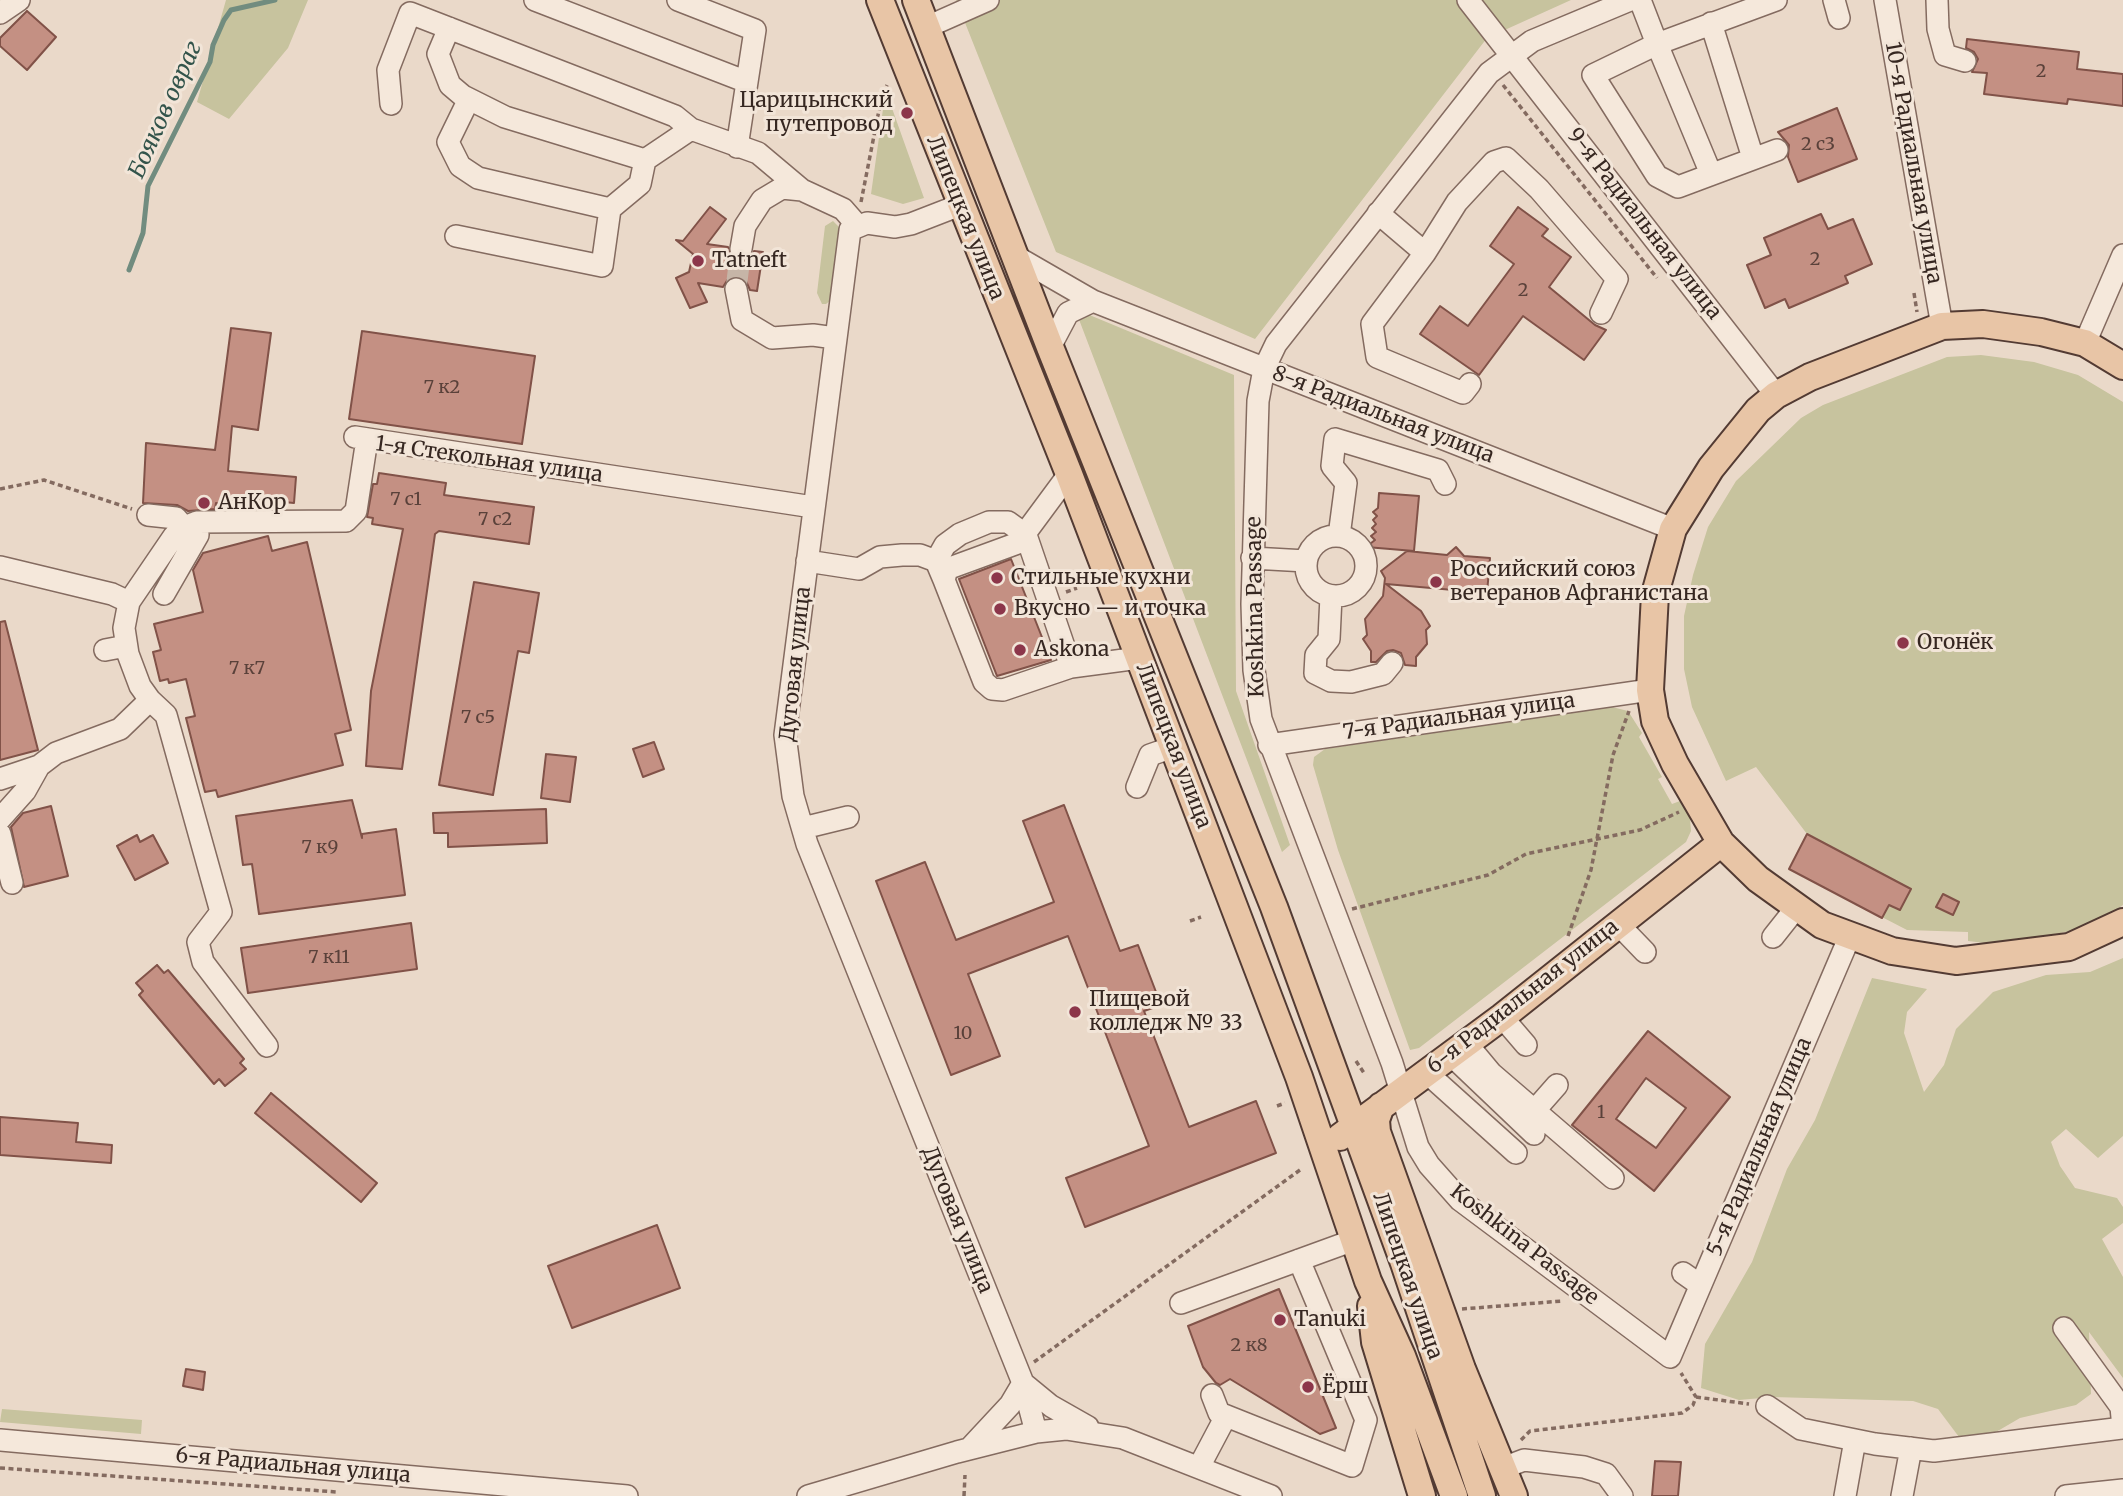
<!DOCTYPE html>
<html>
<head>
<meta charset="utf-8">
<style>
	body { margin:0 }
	canvas { display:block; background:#ead9c9 }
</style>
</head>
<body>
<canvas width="2123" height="1496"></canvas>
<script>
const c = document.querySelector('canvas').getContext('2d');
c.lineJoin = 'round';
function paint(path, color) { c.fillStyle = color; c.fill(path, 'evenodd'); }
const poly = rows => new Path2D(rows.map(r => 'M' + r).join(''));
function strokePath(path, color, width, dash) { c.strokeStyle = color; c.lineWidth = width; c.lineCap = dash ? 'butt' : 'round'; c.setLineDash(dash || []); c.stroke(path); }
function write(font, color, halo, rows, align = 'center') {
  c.font = font + ' Merriweather,serif'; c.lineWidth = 6; c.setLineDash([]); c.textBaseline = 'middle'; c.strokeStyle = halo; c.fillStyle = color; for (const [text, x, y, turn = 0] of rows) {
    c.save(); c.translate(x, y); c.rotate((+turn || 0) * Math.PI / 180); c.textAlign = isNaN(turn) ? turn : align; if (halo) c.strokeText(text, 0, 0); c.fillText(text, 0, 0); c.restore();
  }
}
paint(poly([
	[226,0,308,0,288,48,229,119,197,102],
	[956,0,1571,0,1487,38,1255,339,1056,252],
	[888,97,924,198,903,204,871,194,884,102],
	[833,221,841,229,831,300,826,304,822,304,817,293,825,226],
	[1075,309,1234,375,1236,691,1290,845,1282,852],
	[1981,355,2034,362,2078,375,2123,402,2123,905,2090,927,2001,945,1968,941,1968,932,1907,930,1789,869,1807,834,1756,767,1726,781,1692,707,1684,669,1684,616,1693,575,1708,527,1736,481,1801,418,1823,405,1947,357],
	[1612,707,1628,711,1642,733,1639,737,1662,777,1658,779,1672,804,1680,801,1690,818,1691,831,1686,842,1419,1048,1410,1050,1338,850,1313,765,1314,757,1325,749],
	[2123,958,2123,1136,2098,1158,2066,1129,2051,1142,2060,1166,2075,1188,2117,1198,2123,1207,2123,1223,2102,1239,2123,1277,2123,1378,2089,1332,2091,1394,2076,1405,2020,1418,1996,1432,1959,1437,1938,1409,1913,1401,1773,1397,1739,1400,1701,1388,1705,1344,1752,1262,1787,1169,1815,1120,1872,978,1927,989,1907,1012,1904,1033,1924,1092,1944,1065,1956,1029,1993,992,2046,975,2090,972],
	[2,1409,142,1420,141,1434,0,1422]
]), '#c7c39e');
strokePath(poly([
	[129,270,143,233,148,186,210,62,213,45,224,20,231,10,275,0]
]), '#718c7f', 5);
const building = poly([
	[27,11,56,37,27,70,0,46,0,38,27,11],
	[1967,39,2079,52,2077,69,2123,74,2123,106,2068,99,2067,104,1984,94,1987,73,1972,72,1978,59,1974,52,1966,48,1967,39],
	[1837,108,1857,159,1798,182,1788,157,1789,145,1778,132,1837,108],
	[710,207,726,219,707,244,728,247,732,259,739,262,751,258,754,251,763,252,757,291,750,290,746,281,740,276,728,279,723,287,698,283,707,302,690,308,676,278,689,272,693,254,676,240,683,241,710,207],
	[1518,207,1548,229,1542,236,1571,257,1549,287,1595,325,1606,330,1584,360,1523,316,1479,375,1420,334,1440,306,1468,326,1514,264,1490,246,1518,207],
	[1821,214,1828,229,1853,219,1872,264,1845,276,1848,283,1789,308,1785,299,1765,308,1747,265,1771,255,1764,238,1821,214],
	[231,328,271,333,258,430,232,426,228,471,296,477,294,503,232,497,231,505,216,503,215,509,188,511,177,505,143,503,146,443,215,450,231,328],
	[362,331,535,356,522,444,349,419,362,331],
	[379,473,446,483,444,495,534,507,529,544,439,531,435,534,402,769,366,766,371,691,403,529,372,524,373,518,367,517,373,484,377,484,379,473],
	[1379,493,1419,496,1414,551,1366,547,1375,540,1371,536,1376,532,1372,528,1376,524,1373,520,1377,516,1373,512,1378,508,1379,493],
	[268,536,272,551,307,542,351,730,335,734,343,765,218,797,216,790,205,792,186,718,195,716,186,679,169,683,168,679,160,681,153,652,161,650,154,624,203,612,193,570,203,553,268,536],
	[1456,547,1464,556,1490,558,1487,593,1386,584,1421,611,1430,626,1426,630,1427,644,1416,657,1416,666,1405,665,1401,653,1393,650,1387,651,1376,662,1371,662,1371,651,1363,639,1367,635,1365,619,1383,596,1385,578,1381,571,1407,551,1447,555,1456,547],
	[1011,559,1051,660,997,676,959,579,1011,559],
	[474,582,539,593,529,653,518,651,493,795,439,785,474,582],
	[5,621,38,750,0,760,0,622,5,621],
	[654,742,664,769,643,777,633,749,654,742],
	[546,754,576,757,570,802,541,798,546,754],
	[352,800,362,838,362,834,396,829,405,895,259,914,252,864,243,865,236,816,352,800],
	[1064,805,1120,951,1138,945,1161,1005,1144,1011,1189,1127,1256,1101,1276,1153,1085,1227,1066,1178,1149,1146,1068,936,968,974,1000,1056,951,1075,876,881,925,862,956,940,1054,902,1023,821,1064,805],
	[51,806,68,876,24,887,11,827,23,813,51,806],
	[546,809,547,843,448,847,448,833,434,833,433,813,546,809],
	[1807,834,1911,889,1900,910,1889,905,1882,918,1789,869,1807,834],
	[137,835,140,842,153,835,168,863,135,880,117,846,137,835],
	[1943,894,1959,902,1953,915,1936,907,1943,894],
	[411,923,417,969,248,993,241,948,411,923],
	[157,965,164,973,168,970,244,1059,240,1063,246,1069,225,1086,219,1079,214,1084,139,995,143,991,136,983,157,965],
	[1648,1031,1730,1097,1654,1191,1572,1125,1648,1031],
	[1646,1078,1686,1108,1656,1148,1616,1119,1646,1078],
	[271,1093,377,1183,361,1202,255,1113,271,1093],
	[0,1117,78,1123,76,1142,112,1145,111,1163,0,1155,0,1117],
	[657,1225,680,1288,572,1328,548,1266,657,1225],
	[1279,1289,1336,1428,1320,1434,1230,1379,1220,1385,1216,1383,1203,1367,1188,1326,1279,1289],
	[186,1369,205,1372,203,1390,183,1386,186,1369],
	[1655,1461,1681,1462,1678,1496,1652,1496,1655,1461]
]);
paint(building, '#c49083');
strokePath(building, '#815248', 2);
strokePath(poly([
	[736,289,741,249]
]), '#c6b5a7', 21, [21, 10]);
const minor = poly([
	[535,0,747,82],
	[678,0,755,30,737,147],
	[1468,0,1776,395],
	[1630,0,1532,41,1489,73,1276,344,1264,369,1258,401,1252,604,1254,670,1261,719,1392,1063,1418,1147,1429,1165,1460,1200,1670,1357,1849,938],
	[1640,0,1657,44,1593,75,1657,176,1678,187,1777,150],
	[1834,0,1839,18],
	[1885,0,1942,326],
	[1937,0,1938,29,1945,55,1965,61],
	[0,13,19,0],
	[1711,23,1753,158],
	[927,27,988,0],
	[449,28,438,54,450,85,463,96,505,117,645,160],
	[469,99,448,142,460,166,478,178,610,209,640,184,645,160,691,129],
	[391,104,388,70,410,13,675,116,691,129,758,153,802,190,843,209,857,225],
	[1711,174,1657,44,1776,0],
	[960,205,911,224,895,227,867,223,850,230,785,735,793,796,807,844,1023,1383,1036,1432],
	[1378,213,1425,253],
	[456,236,602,266,610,209],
	[741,249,745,226,762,200,782,188,802,190],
	[1015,256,1093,301,1673,529],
	[736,289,742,320,772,338,813,335,835,338],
	[2085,343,2123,255],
	[1050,347,1068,313,1093,301],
	[1470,384,1463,393,1377,357,1372,324,1425,253,1457,202,1494,162,1506,158,1539,189,1617,279,1601,313],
	[355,437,813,507],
	[1069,474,1018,543,947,569,944,580,984,682,992,689,1003,690,1071,667,1139,658],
	[148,515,176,518,184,527],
	[1339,536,1346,483,1332,466,1335,439,1438,470,1445,484],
	'1306 566a30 30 0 1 1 60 0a30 30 0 1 1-60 0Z',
	[1252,558,1306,561],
	[807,561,859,569,880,557,902,555,920,555,936,561],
	[0,567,112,594,129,602],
	[944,580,936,561,945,545,960,534,989,522,1008,522,1026,535,1071,667],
	[164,594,198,535,197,522],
	[1331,596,1329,639,1316,655,1315,673,1331,681,1351,682,1383,674,1392,663],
	[105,650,126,646],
	[1269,745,1650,690],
	[0,779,39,766],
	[1137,787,1150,755,1173,747],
	[0,819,25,791,39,766,56,753,120,729,150,700],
	[803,828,848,817],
	[0,834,12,883],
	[1618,924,1645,952],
	[1773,937,1796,908],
	[1502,1017,1526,1045],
	[1466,1043,1491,1073,1613,1178],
	[267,1046,203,962,198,942,221,912,166,715,150,700,140,686,128,654,124,628,129,602,174,536,184,527,197,522,346,521,356,511,367,439],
	[1451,1055,1534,1134],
	[1427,1073,1516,1153],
	[1535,1110,1557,1085],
	[1683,1273,1700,1285],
	[1181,1303,1354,1240],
	[2064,1328,2121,1407,2123,1428],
	[1023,1383,1051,1406,1088,1427],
	[1212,1395,1219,1413,1352,1466,1366,1420,1299,1260],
	[1767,1406,1801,1429,1875,1444,1934,1451,2123,1428],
	[0,1440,627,1496],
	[970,1448,1010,1405,1023,1383],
	[1199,1467,1226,1416],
	[1503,1468,1524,1460,1584,1467,1606,1474,1622,1496],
	[808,1496,957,1452,1036,1432,1066,1429,1123,1438,1271,1496],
	[1845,1496,1855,1440],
	[1902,1496,1911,1448],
	[2066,1496,2123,1490]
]);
const major = poly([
	[880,0,1069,474,1299,1077,1368,1281,1402,1356,1454,1496],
	[916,0,1050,347,1274,907,1404,1263,1482,1496],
	[2123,366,2085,343,2041,332,1983,324,1942,326,1810,377,1776,395,1758,410,1711,468,1673,529,1655,594,1650,690,1655,721,1675,764,1721,843,1758,879,1822,925,1892,951,1956,961,2069,947,2123,922],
	[1381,1106,1376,1120,1377,1132,1462,1369,1514,1496],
	[1340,1137,1502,1017,1721,843],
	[1371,1306,1375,1342,1422,1496]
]);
strokePath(minor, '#846b60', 24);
strokePath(major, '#533b33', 30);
strokePath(poly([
	[1503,85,1657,278],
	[861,202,881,100,887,85],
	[1914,293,1917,312],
	[0,489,44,480,132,509],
	[1066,592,1077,588],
	[1352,909,1488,875,1526,854,1640,830,1679,812],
	[1190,921,1201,917],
	[1568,936,1591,870,1613,755,1629,711],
	[1356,1061,1364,1073],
	[1277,1106,1285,1103],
	[1462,1309,1562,1301],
	[1034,1362,1300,1170],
	[1696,1397,1749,1404],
	[1521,1440,1530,1431,1682,1413,1693,1405,1696,1397,1681,1373],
	[0,1468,337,1492],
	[964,1496,965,1475]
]), '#846b60', 3.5, [5, 3.5]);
strokePath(minor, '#f5e8db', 21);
strokePath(major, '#e8c5a6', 26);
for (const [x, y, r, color] of [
	[907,113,7,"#8c364a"],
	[698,261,7,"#8c364a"],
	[204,503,7,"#8c364a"],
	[997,578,7,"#8c364a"],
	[1436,582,7,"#8c364a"],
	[1000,609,7,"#8c364a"],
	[1903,643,7,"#8c364a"],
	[1020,650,7,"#8c364a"],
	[1075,1012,7,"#8c364a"],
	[1280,1320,7,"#8c364a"],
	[1308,1387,7,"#8c364a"]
]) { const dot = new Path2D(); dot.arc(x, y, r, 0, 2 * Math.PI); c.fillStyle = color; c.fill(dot); strokePath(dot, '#f2e5d8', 2.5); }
write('18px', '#5a413a', null, [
	["2",2041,72],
	["2 с3",1818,145],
	["2",1815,260],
	["2",1523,291],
	["7 к2",442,388],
	["7 с1",406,500],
	["7 с2",495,520],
	["7 к7",247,669],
	["7 с5",478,718],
	["7 к9",320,848],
	["7 к11",329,958],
	["10",963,1034],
	["1",1601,1113],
	["2 к8",1249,1346]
]);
write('21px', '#362721', '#f2e5d8', [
	["Царицынский",893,101,"right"],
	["путепровод",893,125,"right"],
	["Tatneft",712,261],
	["АнКор",218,503],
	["Российский союз",1450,570],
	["ветеранов Афганистана",1450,594],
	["Стильные кухни",1011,578],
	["Вкусно — и точка",1014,609],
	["Огонёк",1917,643],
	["Askona",1034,650],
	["Пищевой",1089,1000],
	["колледж № 33",1089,1024],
	["Tanuki",1294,1320],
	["Ёрш",1322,1387]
], 'left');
write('21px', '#362721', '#f2e5d8', [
	["10-я Радиальная улица",1913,163,80],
	["Липецкая улица",965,218,68],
	["9-я Радиальная улица",1644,224,52],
	["8-я Радиальная улица",1383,415,21],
	["1-я Стекольная улица",489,460,8],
	["Koshkina Passage",1256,607,-91],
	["Дуговая улица",796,664,-84],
	["7-я Радиальная улица",1459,717,-8],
	["Липецкая улица",1173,746,69],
	["6-я Радиальная улица",1523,997,-38],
	["5-я Радиальная улица",1760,1147,-67],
	["Дуговая улица",957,1220,68],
	["Koshkina Passage",1524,1245,38],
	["Липецкая улица",1407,1276,71],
	["6-я Радиальная улица",293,1466,5]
]);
write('italic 23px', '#33544b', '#f2e5d8', [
	["Бояков овраг",166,110,-66]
]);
</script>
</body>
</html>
